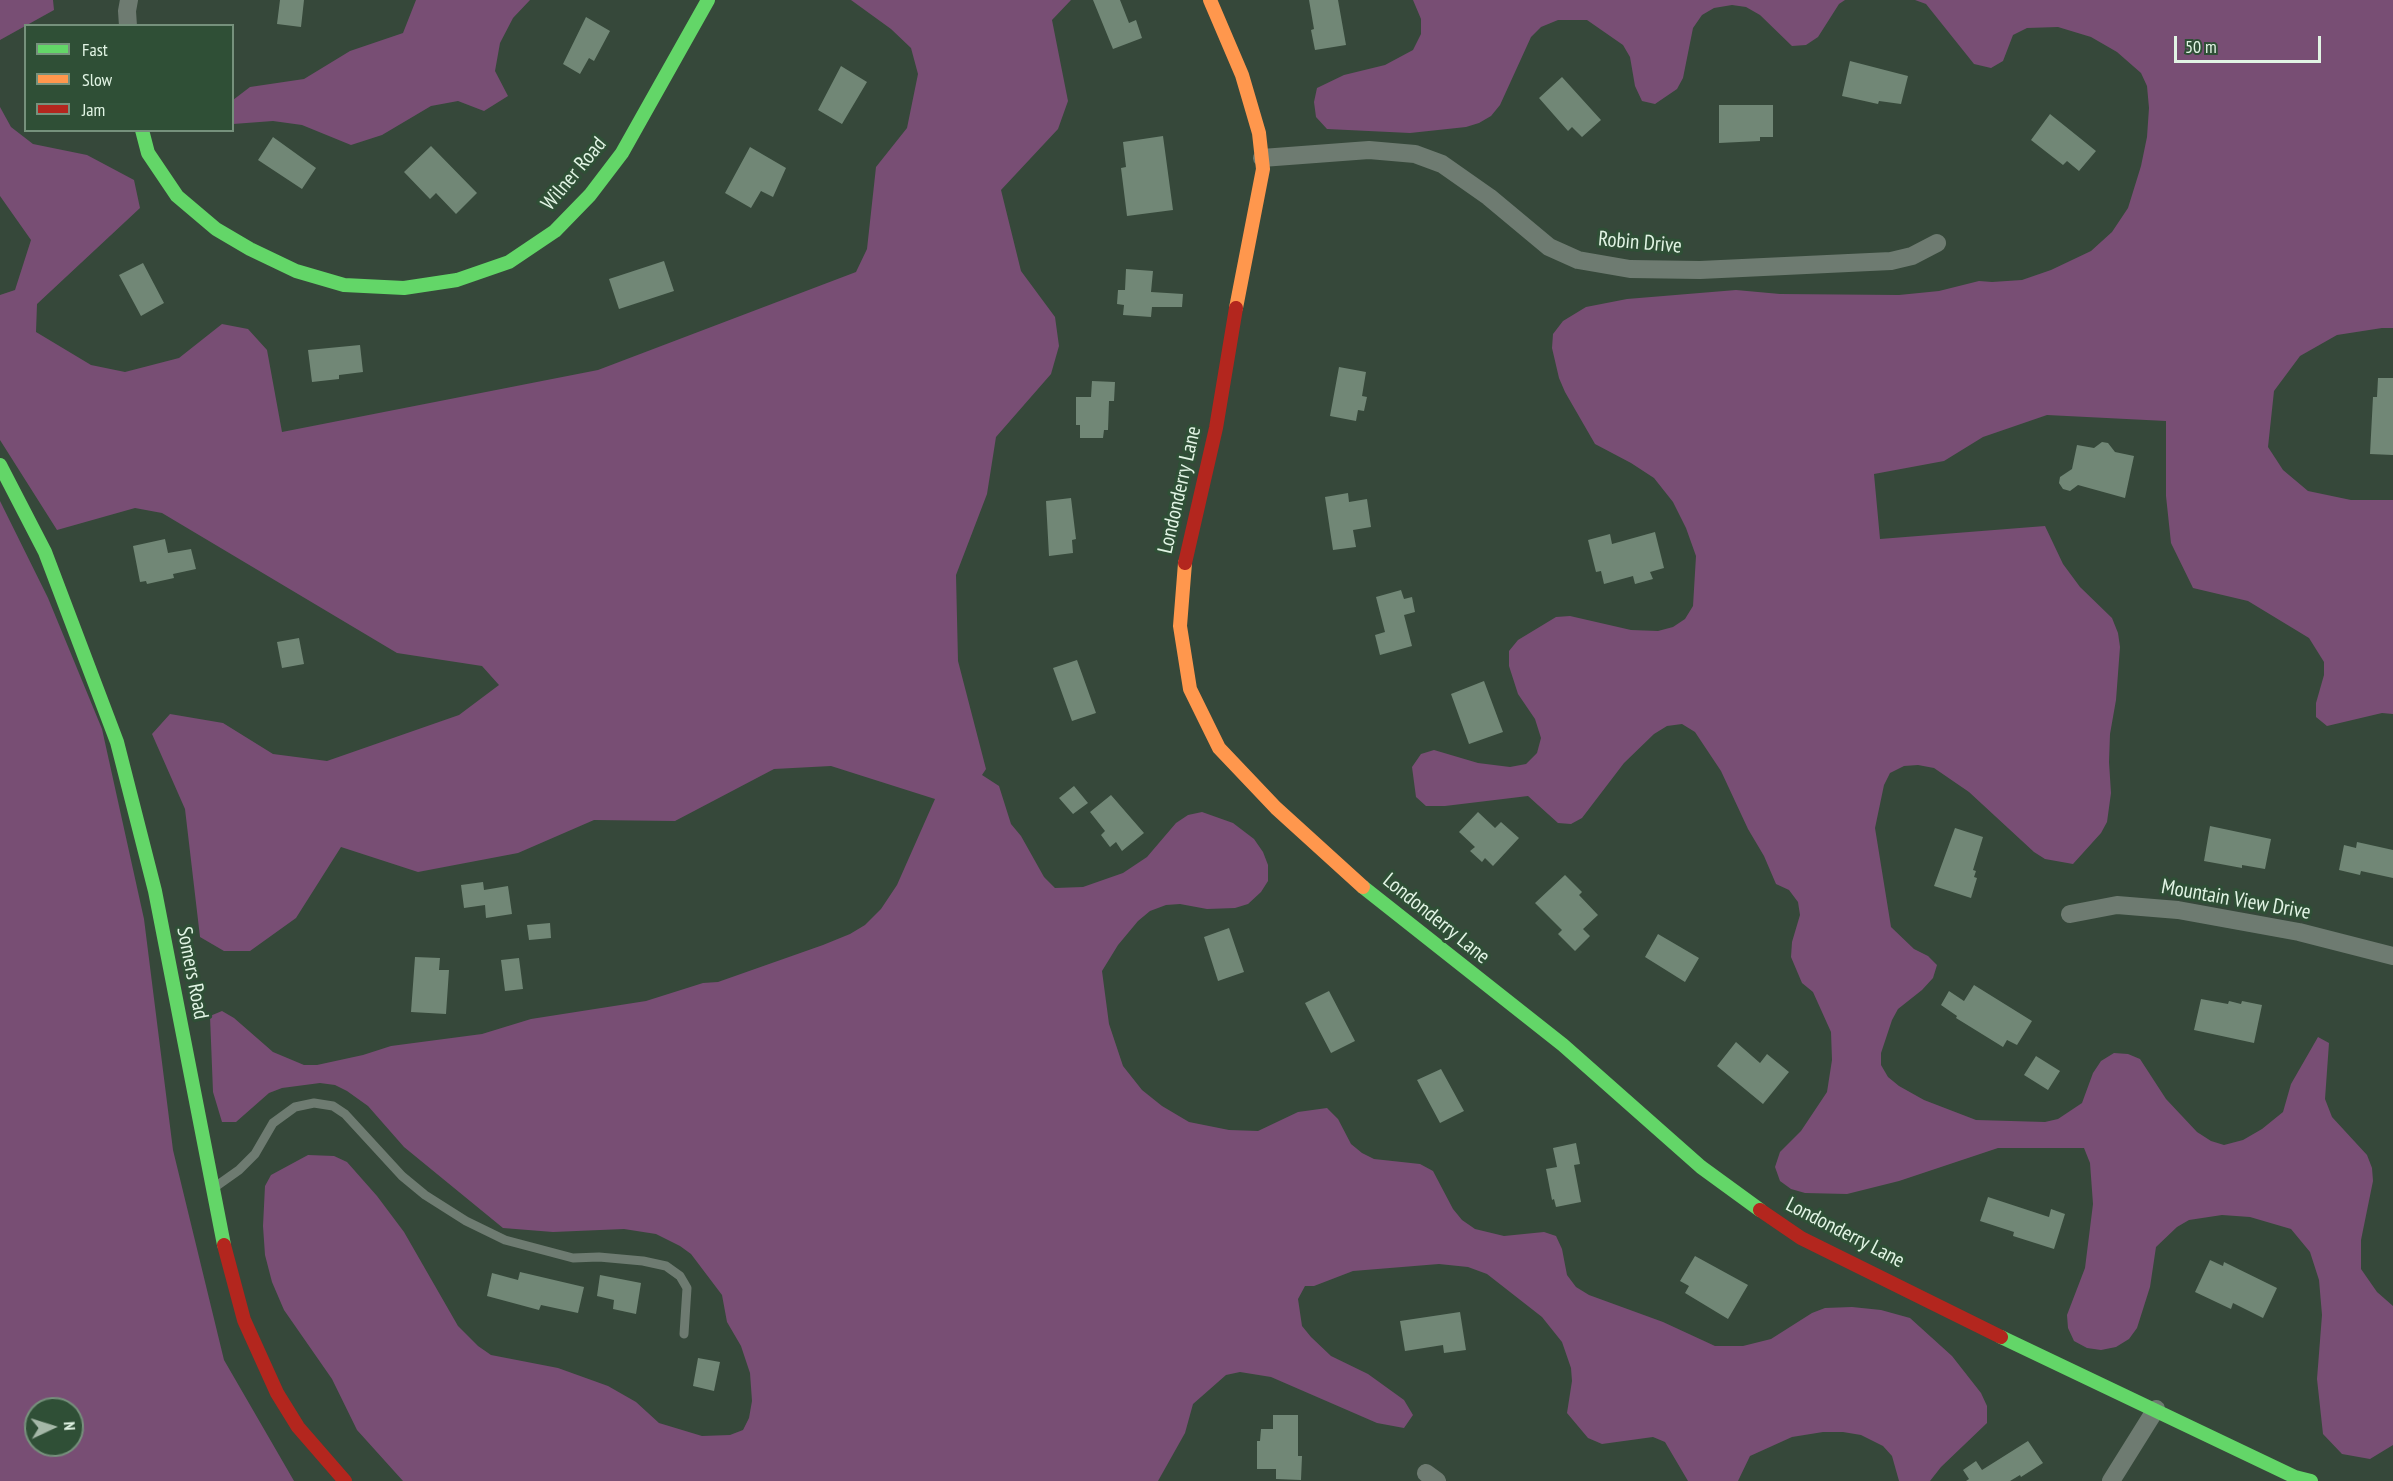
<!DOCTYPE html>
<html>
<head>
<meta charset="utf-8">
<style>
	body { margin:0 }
	#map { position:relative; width:2393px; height:1481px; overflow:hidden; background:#36483a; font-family:"PT Sans Narrow",sans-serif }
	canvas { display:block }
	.legend { position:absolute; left:24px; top:24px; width:210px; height:108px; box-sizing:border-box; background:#2f4f36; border:2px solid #76917c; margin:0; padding:8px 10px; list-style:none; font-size:18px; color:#e1f4e4 }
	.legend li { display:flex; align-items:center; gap:12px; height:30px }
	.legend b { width:30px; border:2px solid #76917c }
	.north { position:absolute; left:24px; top:1397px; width:60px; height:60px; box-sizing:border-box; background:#2f4f36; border:2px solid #76917c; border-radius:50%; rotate:86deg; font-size:16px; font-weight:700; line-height:24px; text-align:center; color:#e1f4e4 }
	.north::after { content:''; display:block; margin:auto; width:21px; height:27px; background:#a5b8a8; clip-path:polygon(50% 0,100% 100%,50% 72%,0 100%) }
	.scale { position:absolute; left:2174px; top:36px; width:147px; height:27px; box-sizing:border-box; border:3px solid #e1f4e4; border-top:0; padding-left:8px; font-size:18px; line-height:21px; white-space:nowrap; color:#e1f4e4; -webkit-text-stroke:4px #2f4f36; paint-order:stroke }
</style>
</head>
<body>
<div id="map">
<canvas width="2393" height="1481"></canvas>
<ul class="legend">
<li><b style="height:8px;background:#63d668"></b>Fast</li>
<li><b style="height:8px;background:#ff974d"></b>Slow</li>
<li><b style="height:8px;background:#b3261e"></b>Jam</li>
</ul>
<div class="north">N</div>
<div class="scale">50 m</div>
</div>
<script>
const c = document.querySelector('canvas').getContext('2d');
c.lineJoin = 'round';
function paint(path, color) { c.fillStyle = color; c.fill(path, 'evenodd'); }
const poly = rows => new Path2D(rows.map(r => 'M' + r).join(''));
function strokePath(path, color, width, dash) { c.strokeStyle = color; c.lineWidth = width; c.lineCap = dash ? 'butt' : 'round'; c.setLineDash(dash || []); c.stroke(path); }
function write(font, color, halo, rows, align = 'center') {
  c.font = font + ' "PT Sans Narrow",sans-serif'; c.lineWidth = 6; c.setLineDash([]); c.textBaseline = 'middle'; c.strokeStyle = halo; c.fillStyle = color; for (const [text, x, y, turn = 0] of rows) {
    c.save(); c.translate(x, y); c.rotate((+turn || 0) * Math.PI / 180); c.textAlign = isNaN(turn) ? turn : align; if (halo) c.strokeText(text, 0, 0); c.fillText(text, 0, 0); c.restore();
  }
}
paint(poly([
	[0,0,53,0,54,10,0,40],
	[416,0,530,0,513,18,500,43,495,71,508,96,484,111,458,101,431,106,382,135,351,145,302,125,273,121,233,124,233,100,250,87,304,79,350,51,403,33],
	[851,0,1071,0,1052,20,1068,101,1058,129,1001,190,1021,271,1055,317,1059,346,1051,374,996,437,987,494,956,575,958,661,986,769,982,775,999,786,1011,824,1021,836,1044,877,1055,888,1083,887,1123,873,1147,857,1176,823,1188,815,1202,812,1233,823,1254,839,1263,852,1268,865,1268,881,1261,892,1248,904,1235,908,1207,909,1180,904,1166,905,1150,911,1138,921,1118,945,1102,971,1109,1024,1123,1066,1142,1090,1162,1106,1189,1122,1229,1130,1258,1131,1298,1112,1327,1108,1338,1119,1351,1144,1362,1153,1374,1159,1420,1164,1433,1171,1453,1209,1462,1220,1475,1229,1504,1236,1544,1232,1556,1236,1562,1249,1567,1275,1576,1287,1589,1295,1663,1322,1715,1346,1743,1346,1771,1339,1812,1313,1825,1308,1852,1307,1881,1310,1910,1318,1952,1356,1981,1393,1987,1406,1987,1423,1941,1467,1930,1481,1899,1481,1892,1456,1883,1446,1861,1435,1843,1432,1823,1432,1792,1437,1750,1456,1738,1481,1688,1481,1665,1442,1653,1437,1602,1444,1588,1438,1567,1413,1572,1381,1571,1368,1562,1342,1542,1317,1487,1274,1468,1267,1439,1264,1353,1271,1314,1286,1305,1286,1298,1299,1302,1326,1311,1337,1331,1356,1368,1374,1404,1400,1413,1415,1404,1428,1377,1423,1271,1377,1240,1372,1226,1375,1193,1404,1185,1433,1158,1481,403,1481,357,1430,332,1379,284,1310,272,1282,265,1255,263,1226,265,1186,271,1175,308,1155,334,1156,347,1162,377,1196,404,1232,458,1326,478,1346,491,1355,558,1368,608,1386,636,1402,659,1423,702,1436,730,1435,743,1430,749,1418,752,1401,750,1373,741,1346,727,1322,722,1295,691,1254,680,1246,656,1234,624,1229,553,1232,503,1228,404,1147,368,1106,347,1091,335,1085,320,1083,282,1088,269,1093,236,1122,222,1122,213,1092,210,1016,222,1011,234,1018,273,1052,304,1065,317,1065,363,1055,391,1046,482,1034,531,1019,646,1001,703,983,718,982,823,945,850,934,865,925,881,909,897,885,935,799,831,766,774,769,675,821,594,820,518,853,418,872,341,847,296,918,250,951,224,951,200,937,185,809,152,734,170,714,223,723,273,754,327,761,459,715,499,685,482,666,397,653,162,513,135,508,57,530,0,440,0,295,15,290,31,240,0,196,0,107,11,127,33,144,87,155,134,180,140,208,37,304,36,332,91,365,125,372,179,358,222,324,248,329,267,350,282,432,598,370,856,272,867,249,876,167,907,128,918,74,911,48,891,29],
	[1413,0,1845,0,1839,4,1818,37,1806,45,1792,46,1760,15,1746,7,1732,5,1714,8,1702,15,1693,28,1683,78,1677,89,1655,104,1642,101,1635,86,1630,57,1623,45,1587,20,1558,20,1541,27,1531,37,1500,105,1491,116,1479,123,1466,127,1410,133,1327,129,1316,117,1314,102,1317,88,1344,75,1385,65,1413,50,1421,34,1421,19],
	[1915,0,2393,0,2393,328,2382,328,2337,335,2300,356,2274,391,2268,447,2283,470,2308,491,2351,500,2393,500,2393,714,2382,713,2327,726,2316,717,2316,703,2324,675,2324,662,2309,638,2248,601,2193,588,2171,543,2166,496,2166,421,2047,415,1983,437,1944,461,1874,474,1880,539,2045,526,2063,564,2080,587,2112,618,2118,633,2120,647,2116,700,2110,734,2109,762,2111,793,2107,822,2101,833,2073,864,2045,859,2034,852,1969,792,1934,768,1918,765,1904,766,1890,773,1884,785,1875,828,1891,927,1914,949,1928,956,1937,965,1933,978,1922,990,1898,1009,1892,1020,1881,1053,1881,1065,1888,1077,1899,1086,1924,1100,1976,1120,2045,1122,2058,1119,2082,1103,2093,1073,2101,1061,2114,1053,2128,1054,2140,1059,2166,1099,2197,1132,2211,1141,2224,1145,2243,1140,2262,1129,2283,1112,2291,1084,2318,1037,2329,1043,2325,1099,2332,1117,2367,1155,2372,1168,2373,1181,2361,1240,2361,1269,2377,1292,2393,1306,2393,1445,2370,1459,2342,1454,2323,1434,2317,1379,2322,1315,2319,1280,2310,1252,2291,1229,2250,1217,2222,1215,2189,1220,2177,1227,2156,1247,2150,1287,2137,1328,2129,1339,2116,1347,2101,1350,2087,1348,2074,1341,2068,1328,2067,1315,2085,1268,2093,1204,2090,1163,2084,1148,1998,1148,1899,1181,1847,1194,1805,1193,1791,1189,1780,1181,1775,1167,1780,1152,1801,1131,1827,1092,1832,1060,1831,1032,1813,992,1802,983,1791,957,1792,942,1800,915,1798,902,1789,890,1776,884,1764,856,1748,829,1721,771,1695,732,1682,724,1667,726,1654,734,1624,763,1582,818,1571,824,1558,823,1528,796,1445,806,1426,806,1416,797,1412,767,1421,754,1434,750,1478,763,1510,767,1526,764,1537,753,1541,738,1535,719,1518,694,1509,666,1509,651,1518,640,1556,617,1570,616,1631,630,1658,631,1673,627,1685,619,1693,606,1696,556,1686,528,1673,502,1654,478,1631,463,1595,444,1565,392,1559,378,1552,348,1553,334,1563,321,1586,307,1627,299,1736,290,1780,294,1899,295,1939,291,1979,281,1992,282,2022,280,2051,270,2091,251,2112,232,2128,208,2141,166,2147,137,2149,108,2147,86,2141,73,2117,52,2091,37,2058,27,2027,28,2013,35,2003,61,1991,68,1974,64,1926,4],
	[0,501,48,598,102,729,144,919,173,1150,224,1360,294,1481,0,1481],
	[36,1409,72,1409,72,1445,36,1445]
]), '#784e74');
paint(poly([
	[280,0,304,0,301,27,277,24],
	[1093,0,1120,0,1129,23,1136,20,1142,38,1113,49],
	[1309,0,1338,0,1346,45,1315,50,1311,30,1314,29],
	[586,17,610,31,594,61,589,58,580,74,563,64],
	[1850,61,1908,76,1901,104,1879,101,1878,104,1842,96],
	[841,66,867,82,842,124,818,110],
	[1562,77,1601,120,1582,137,1572,127,1568,131,1539,98],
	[1719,105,1773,105,1773,137,1760,137,1760,141,1719,143],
	[2050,114,2096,151,2079,171,2067,161,2063,165,2031,140],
	[1163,136,1173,210,1127,216,1121,168,1126,167,1123,142],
	[273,137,316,168,302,189,258,160],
	[431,146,477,193,456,214,436,193,430,199,404,172],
	[750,147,786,168,773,197,761,191,751,208,725,193],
	[664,261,674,291,619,309,609,279],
	[143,263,164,303,141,316,119,275],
	[1126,269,1153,271,1151,292,1183,294,1182,307,1152,307,1151,317,1123,315,1124,305,1117,304,1118,290,1125,290],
	[360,345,363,372,339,375,339,379,312,382,308,350],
	[1339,367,1366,372,1362,396,1367,397,1364,411,1358,410,1356,421,1330,416],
	[2378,378,2393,378,2393,455,2370,454,2373,397,2377,397],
	[1092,381,1115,382,1114,401,1109,401,1108,430,1104,430,1103,438,1080,438,1080,425,1076,425,1076,397,1091,397],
	[2102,442,2108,443,2115,452,2134,456,2125,498,2078,485,2070,491,2063,489,2059,483,2060,477,2072,469,2077,445,2094,448],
	[1348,493,1349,502,1367,499,1371,527,1353,530,1356,547,1333,550,1325,497],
	[1071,498,1076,539,1072,540,1073,553,1049,556,1046,501],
	[1655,532,1664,568,1650,572,1653,579,1635,584,1633,576,1604,584,1601,571,1596,572,1588,540,1610,534,1612,544],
	[165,539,168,553,191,549,196,569,173,574,174,578,147,584,146,581,140,582,133,546],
	[1401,590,1404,599,1412,597,1415,612,1404,615,1412,646,1380,655,1375,635,1385,632,1376,597],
	[299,638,304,664,282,668,277,642],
	[1077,660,1096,713,1072,721,1053,668],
	[1484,681,1503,732,1469,744,1451,694],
	[1074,786,1088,803,1073,814,1059,798],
	[1111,795,1144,833,1122,851,1116,842,1110,847,1101,835,1105,831,1090,812],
	[1478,812,1495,828,1501,822,1519,838,1493,866,1485,858,1482,862,1470,851,1475,847,1459,832],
	[2210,826,2271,839,2265,869,2242,865,2242,868,2204,861],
	[1955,828,1983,837,1973,870,1976,871,1974,877,1977,878,1971,898,1934,886],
	[2357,842,2393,850,2393,878,2361,871,2360,875,2339,870,2344,845,2356,848],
	[1565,875,1582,892,1579,895,1598,915,1583,929,1590,936,1575,951,1558,934,1562,930,1535,903],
	[483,882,484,890,508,886,512,914,486,918,485,905,464,908,461,885],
	[550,923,551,938,529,940,527,925],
	[1229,928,1244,972,1218,981,1204,937],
	[1658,934,1699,958,1685,982,1645,957],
	[415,957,440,958,439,970,449,970,446,1014,411,1012],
	[519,958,523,989,505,991,501,960],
	[1974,985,2032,1021,2017,1045,2007,1040,2003,1047,1956,1018,1957,1016,1941,1005,1949,991,1964,1001],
	[1329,991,1355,1041,1331,1053,1305,1003],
	[2201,999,2228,1004,2229,1001,2241,1004,2242,1001,2262,1005,2254,1043,2194,1030],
	[1736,1042,1760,1063,1767,1054,1789,1072,1763,1104,1717,1066],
	[2036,1056,2060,1071,2048,1090,2024,1075],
	[1441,1069,1464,1111,1440,1123,1417,1080],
	[1576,1143,1580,1164,1574,1165,1581,1202,1556,1207,1554,1199,1552,1200,1546,1169,1557,1167,1553,1148],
	[1988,1197,2049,1217,2051,1209,2065,1214,2054,1249,2013,1236,2014,1232,1980,1221],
	[1695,1256,1748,1285,1728,1319,1685,1293,1689,1286,1680,1281],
	[2210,1260,2223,1266,2224,1262,2277,1288,2263,1318,2233,1303,2231,1309,2195,1292],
	[520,1272,584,1287,578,1313,541,1305,539,1310,487,1296,492,1273,518,1280],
	[600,1275,641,1283,636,1314,613,1309,614,1300,597,1296],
	[1460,1312,1466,1350,1444,1353,1443,1345,1405,1351,1400,1321],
	[698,1358,720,1362,714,1391,693,1386],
	[1273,1415,1298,1415,1298,1456,1302,1456,1301,1480,1276,1479,1276,1469,1257,1469,1257,1441,1260,1441,1261,1429,1273,1429],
	[2028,1441,2043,1463,2021,1477,2020,1475,2010,1481,1966,1481,1969,1479,1963,1470,1976,1461,1982,1470]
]), '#718776');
strokePath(poly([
	[215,1187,239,1170,255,1154,273,1123,295,1107,314,1103,333,1106,345,1114,402,1176,425,1195,466,1221,505,1240,573,1258,599,1257,643,1261,666,1266,680,1276,687,1288,684,1334]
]), '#6e7b71', 9);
strokePath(poly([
	[128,26,127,11,129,0],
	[1262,158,1369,150,1415,154,1442,164,1489,197,1549,247,1578,260,1630,269,1700,270,1891,261,1912,256,1937,243],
	[2070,914,2117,905,2178,910,2299,932,2393,956],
	[1426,1473,1437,1481],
	[2111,1481,2156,1409]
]), '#6e7b71', 18);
strokePath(poly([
	[142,130,148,153,177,196,216,229,250,249,296,271,344,285,404,288,457,280,509,262,555,231,590,195,622,153,708,0],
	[0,465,45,552,117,742,155,891,224,1245],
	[1363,887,1563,1045,1701,1167,1760,1210],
	[2001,1337,2295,1477,2311,1481]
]), '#63d668', 14);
strokePath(poly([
	[1210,0,1242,75,1259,133,1263,169,1236,308],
	[1185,563,1180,626,1190,689,1219,748,1276,808,1363,887]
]), '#ff974d', 14);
strokePath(poly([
	[1185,563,1216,428,1236,308],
	[1760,1210,1801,1238,2001,1337],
	[224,1245,244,1320,277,1393,298,1427,345,1481]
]), '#b3261e', 14);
write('21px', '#e1f4e4', '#2f4f36', [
	["Wilner Road",574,174,-50],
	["Robin Drive",1640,243,5],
	["Londonderry Lane",1180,490,-77],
	["Mountain View Drive",2236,900,10],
	["Londonderry Lane",1436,919,39],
	["Somers Road",192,973,79],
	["Londonderry Lane",1845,1233,27]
]);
</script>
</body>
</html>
